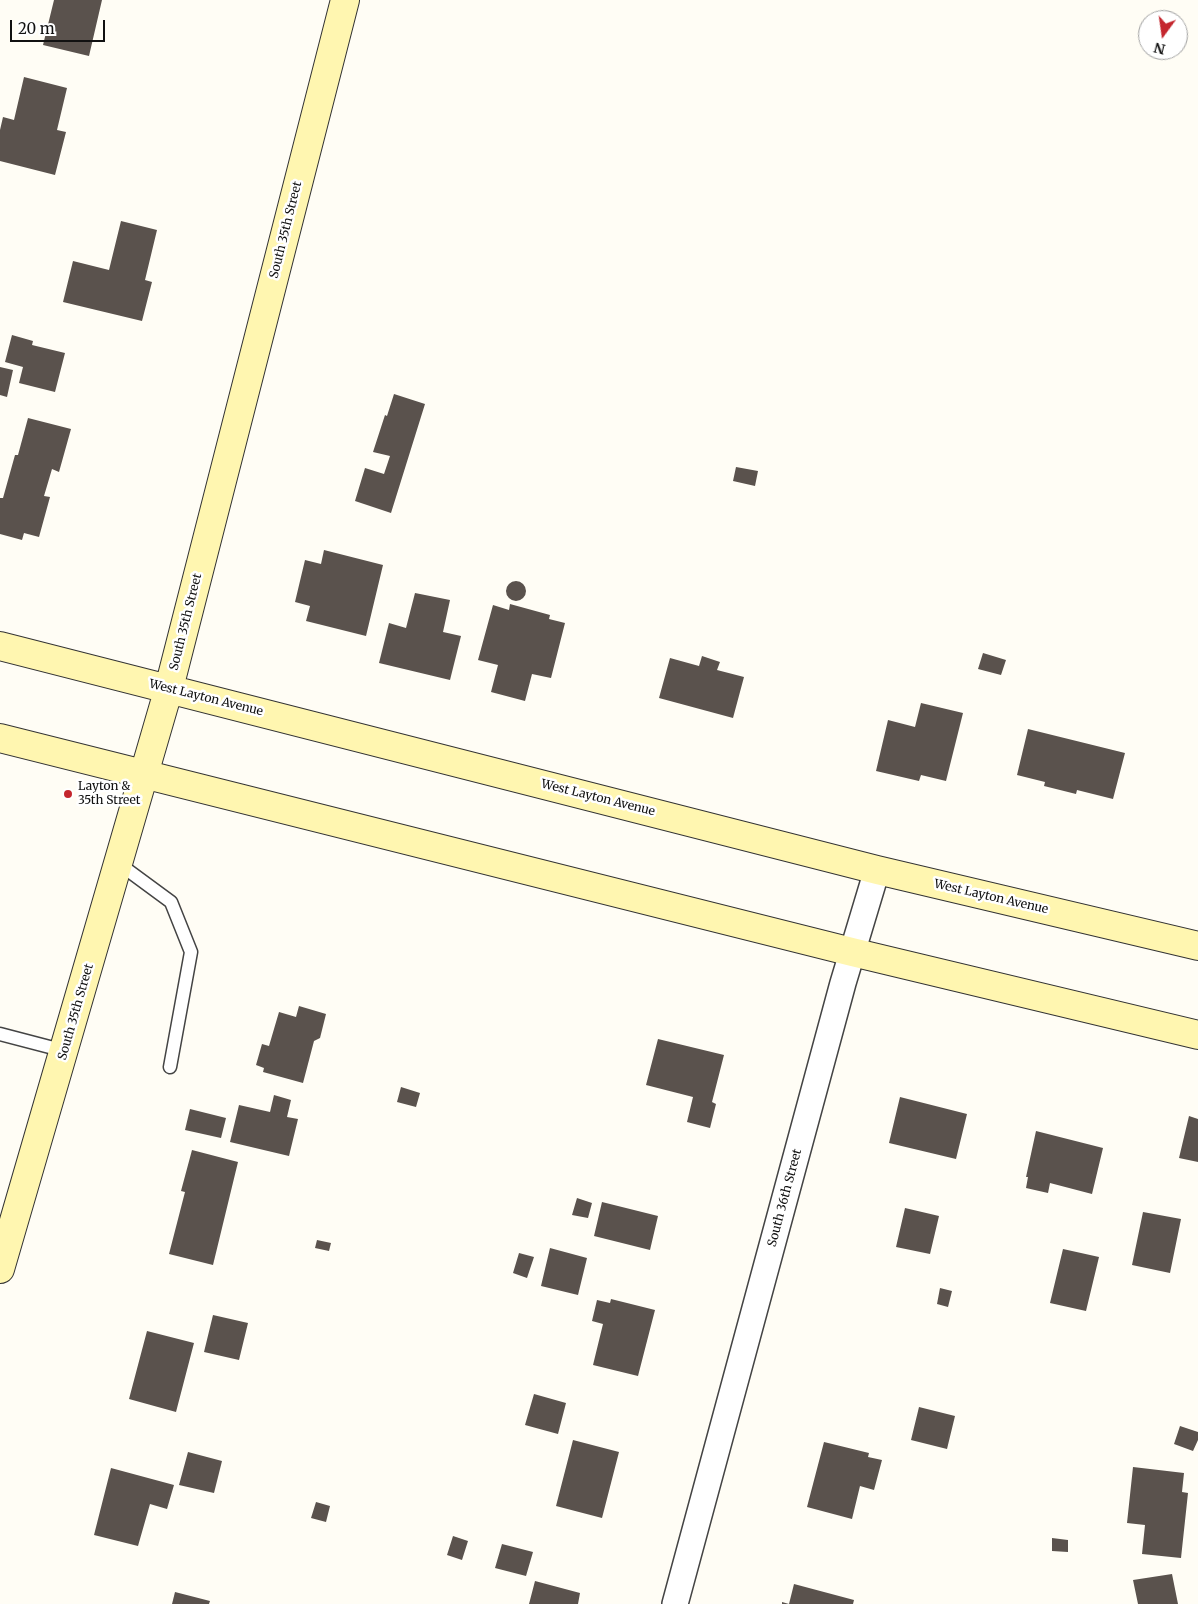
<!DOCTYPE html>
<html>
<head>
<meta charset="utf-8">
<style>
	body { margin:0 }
	#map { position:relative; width:1198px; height:1604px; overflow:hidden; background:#fffdf5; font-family:Merriweather,serif }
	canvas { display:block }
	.north { position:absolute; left:1138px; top:10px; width:50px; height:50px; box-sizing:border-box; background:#fff; border:1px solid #a0a0a0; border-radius:50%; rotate:194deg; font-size:14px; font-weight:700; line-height:20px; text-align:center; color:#111 }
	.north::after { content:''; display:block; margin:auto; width:18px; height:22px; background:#c4262e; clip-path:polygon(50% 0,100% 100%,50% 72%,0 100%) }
	.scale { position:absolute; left:10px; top:20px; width:95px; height:22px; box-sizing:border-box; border:2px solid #111; border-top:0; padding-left:6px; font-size:15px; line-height:18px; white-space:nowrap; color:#111; -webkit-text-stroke:4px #fff; paint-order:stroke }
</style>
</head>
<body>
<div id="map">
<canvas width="1198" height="1604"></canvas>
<div class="north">N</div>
<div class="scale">20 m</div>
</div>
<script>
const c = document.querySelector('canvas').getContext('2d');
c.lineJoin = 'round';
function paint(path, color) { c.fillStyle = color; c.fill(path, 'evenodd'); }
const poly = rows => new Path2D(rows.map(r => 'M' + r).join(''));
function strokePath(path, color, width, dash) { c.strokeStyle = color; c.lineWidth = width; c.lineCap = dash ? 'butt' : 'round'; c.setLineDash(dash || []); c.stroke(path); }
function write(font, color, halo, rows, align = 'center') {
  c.font = font + ' Merriweather,serif'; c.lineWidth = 5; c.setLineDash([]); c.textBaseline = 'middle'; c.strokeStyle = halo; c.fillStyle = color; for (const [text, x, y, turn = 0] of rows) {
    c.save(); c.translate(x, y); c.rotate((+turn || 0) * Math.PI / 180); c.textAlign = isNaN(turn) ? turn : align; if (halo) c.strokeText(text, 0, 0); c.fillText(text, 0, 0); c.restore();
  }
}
paint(poly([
	[54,0,102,0,89,56,43,45],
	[24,77,67,88,57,130,66,132,55,175,0,161,0,130,3,117,14,120],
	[121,221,157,230,145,280,152,282,142,321,63,302,73,261,109,270],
	[12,335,33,341,32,345,65,353,55,392,19,383,23,367,5,362],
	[0,367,13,370,7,397,0,395],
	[394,394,425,404,391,513,355,501,365,468,384,474,390,456,373,452,385,415,387,416],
	[28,418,71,429,59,472,52,469,44,496,50,497,39,537,24,533,22,540,0,534,0,498,3,498,15,455,18,455],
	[736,467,758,471,755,486,733,481],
	[324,550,383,565,366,636,306,621,310,606,295,602,305,560,321,564],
	'506 591a10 10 0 1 1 20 0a10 10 0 1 1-20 0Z',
	[415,593,450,600,443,632,461,636,450,680,379,663,389,623,406,628],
	[510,604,550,615,549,619,565,623,551,678,532,674,525,701,491,692,498,665,478,660,493,605,509,610],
	[983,653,1006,660,1001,675,978,669],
	[702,656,720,662,717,670,744,677,733,718,659,698,670,658,699,666],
	[921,703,963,713,946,781,921,775,919,781,876,771,888,720,915,727],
	[1028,729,1125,753,1113,799,1077,790,1076,794,1044,786,1045,782,1017,775],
	[299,1006,326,1014,320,1038,314,1041,303,1083,263,1072,264,1068,256,1065,262,1044,269,1046,279,1012,296,1017],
	[658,1039,724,1055,712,1102,716,1104,710,1128,687,1122,693,1097,646,1085],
	[401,1087,420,1093,416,1107,397,1102],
	[274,1095,291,1100,287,1117,298,1119,289,1156,230,1142,239,1105,270,1112],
	[900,1097,967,1114,956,1159,889,1143],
	[190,1109,226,1118,221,1138,185,1130],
	[1189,1116,1198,1119,1198,1162,1179,1158],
	[1036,1131,1103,1148,1092,1194,1050,1183,1048,1193,1026,1188,1028,1177,1026,1177],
	[192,1150,238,1162,213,1265,169,1254,185,1192,181,1191],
	[577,1198,592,1203,588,1218,572,1215],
	[602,1202,658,1216,650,1250,594,1236],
	[905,1208,939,1216,930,1254,896,1247],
	[1143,1212,1181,1219,1170,1273,1132,1265],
	[317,1240,331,1243,329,1251,315,1248],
	[550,1248,587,1258,578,1295,541,1286],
	[1063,1249,1099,1257,1086,1311,1050,1303],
	[519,1253,534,1257,527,1278,513,1273],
	[940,1288,952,1291,948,1307,937,1304],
	[611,1299,655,1310,638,1376,593,1365,603,1324,592,1321,597,1300,610,1303],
	[213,1315,248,1323,239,1360,204,1352],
	[147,1331,194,1343,176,1412,129,1399],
	[534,1394,566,1403,558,1434,525,1425],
	[919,1407,955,1416,947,1449,911,1440],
	[1180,1426,1198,1432,1198,1440,1193,1451,1174,1444],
	[573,1440,619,1452,602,1518,556,1506],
	[824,1442,869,1453,868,1457,882,1460,874,1490,860,1486,852,1519,807,1507],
	[188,1452,222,1461,214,1493,179,1485],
	[1133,1467,1184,1473,1182,1492,1188,1493,1181,1558,1142,1554,1145,1525,1127,1523],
	[111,1468,174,1485,167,1509,150,1504,138,1546,94,1535],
	[316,1502,330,1506,326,1522,311,1518],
	[453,1536,468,1541,462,1560,447,1555],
	[1052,1538,1068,1540,1068,1552,1052,1551],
	[502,1544,533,1552,526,1576,495,1568],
	[1172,1574,1178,1604,1138,1604,1133,1580],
	[535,1581,580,1593,578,1604,529,1604],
	[794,1584,854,1600,853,1604,782,1604,782,1602,789,1604],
	[175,1592,210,1601,209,1604,172,1604]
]), '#5a524d');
const lane = poly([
	[118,863,171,902,191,952,170,1067],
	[0,1034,65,1051]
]);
const street = poly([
	[675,1604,843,983,877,870]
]);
const secondary = poly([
	[0,646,877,870,1198,946],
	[0,738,852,952,1198,1035],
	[0,1269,169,688,345,0]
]);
strokePath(lane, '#444', 15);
strokePath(street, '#444', 28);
strokePath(secondary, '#333', 30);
strokePath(lane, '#fff', 12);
strokePath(street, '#fff', 25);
strokePath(secondary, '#fff6b0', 28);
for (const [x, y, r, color] of [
	[68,794,5,"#c4262e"]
]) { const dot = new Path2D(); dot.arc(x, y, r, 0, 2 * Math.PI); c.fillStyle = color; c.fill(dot); strokePath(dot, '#fff', 2); }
write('12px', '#111', '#fff', [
	["South 35th Street",286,230,-76],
	["South 35th Street",186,622,-76],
	["West Layton Avenue",206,698,14],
	["West Layton Avenue",598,798,14],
	["West Layton Avenue",991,897,13],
	["South 35th Street",76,1012,-74],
	["South 36th Street",785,1198,-75]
]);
write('12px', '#111', '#fff', [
	["Layton &",78,787],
	["35th Street",78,801]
], 'left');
</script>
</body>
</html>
